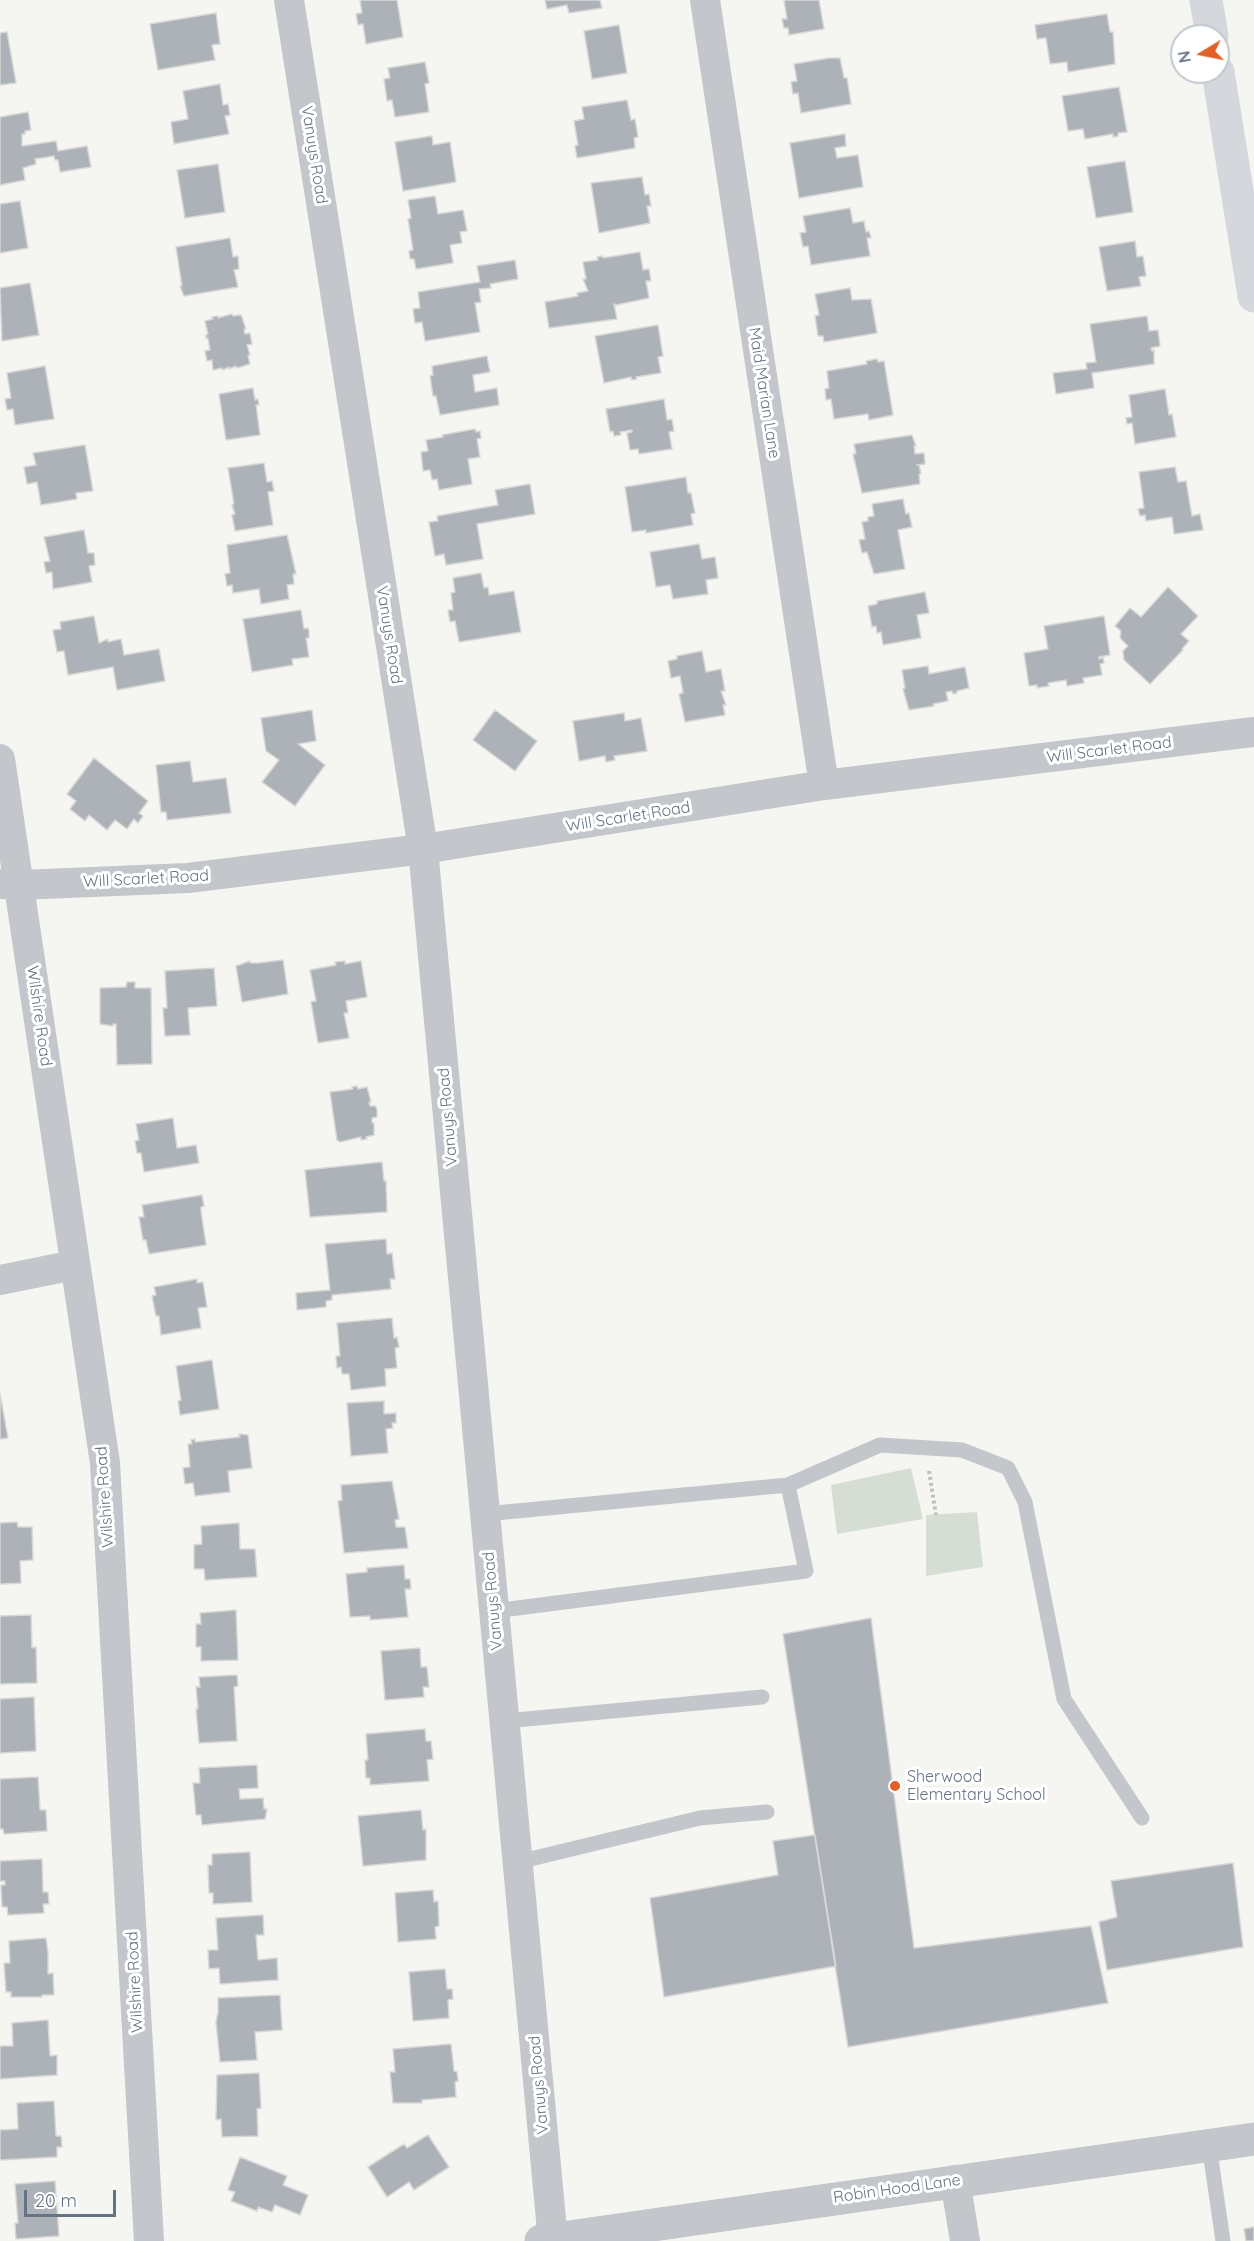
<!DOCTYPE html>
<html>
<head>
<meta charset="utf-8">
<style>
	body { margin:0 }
	#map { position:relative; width:1254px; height:2241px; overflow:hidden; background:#f5f6f2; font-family:Quicksand,sans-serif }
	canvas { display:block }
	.north { position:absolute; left:1170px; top:24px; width:60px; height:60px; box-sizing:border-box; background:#fff; border:2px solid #c1c7cd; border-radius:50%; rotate:260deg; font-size:16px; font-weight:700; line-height:24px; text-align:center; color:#657383 }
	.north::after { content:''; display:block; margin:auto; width:21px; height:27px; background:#e16027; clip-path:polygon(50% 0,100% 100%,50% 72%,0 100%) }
	.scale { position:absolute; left:24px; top:2190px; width:92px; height:27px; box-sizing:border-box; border:3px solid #657383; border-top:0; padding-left:8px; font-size:18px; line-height:21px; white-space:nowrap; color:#657383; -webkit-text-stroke:4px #fff; paint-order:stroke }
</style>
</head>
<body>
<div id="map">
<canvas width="1254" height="2241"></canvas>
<div class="north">N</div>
<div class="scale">20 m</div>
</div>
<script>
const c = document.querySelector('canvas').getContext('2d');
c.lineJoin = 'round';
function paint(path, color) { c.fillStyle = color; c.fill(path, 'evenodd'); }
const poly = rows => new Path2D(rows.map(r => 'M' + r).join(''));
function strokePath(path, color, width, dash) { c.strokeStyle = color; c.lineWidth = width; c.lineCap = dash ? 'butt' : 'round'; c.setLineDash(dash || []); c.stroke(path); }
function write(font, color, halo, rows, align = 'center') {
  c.font = font + ' Quicksand,sans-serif'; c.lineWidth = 6; c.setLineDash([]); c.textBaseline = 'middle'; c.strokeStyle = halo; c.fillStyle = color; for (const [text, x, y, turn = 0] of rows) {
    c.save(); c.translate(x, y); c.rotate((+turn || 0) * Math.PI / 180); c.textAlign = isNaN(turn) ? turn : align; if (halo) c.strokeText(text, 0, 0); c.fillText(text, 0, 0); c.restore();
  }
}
paint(poly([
	[911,1468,923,1519,837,1534,831,1485],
	[977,1512,983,1567,926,1576,926,1515]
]), '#d6ddd3');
const building = poly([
	[360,0,397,0,403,37,366,44,363,24,358,25,356,14,362,13,360,0],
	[545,0,600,0,602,8,569,13,567,5,547,9,545,0],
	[784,0,819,0,824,29,789,35,788,28,784,28,782,19,787,19,784,0],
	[216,13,220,44,212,45,215,60,158,70,150,24,216,13],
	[1107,14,1110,32,1113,32,1115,64,1068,72,1067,62,1050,64,1046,38,1037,39,1035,25,1107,14],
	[619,25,627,73,592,79,584,31,619,25],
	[7,32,16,83,0,85,0,33,7,32],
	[829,58,840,58,844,78,847,78,851,104,801,113,798,93,793,94,791,82,797,81,794,64,829,58],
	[425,62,429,83,425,84,429,112,395,117,392,100,387,101,384,79,390,78,388,68,425,62],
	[220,84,223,105,228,104,230,115,225,116,229,134,174,144,171,122,188,119,183,91,220,84],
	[1119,87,1127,132,1118,133,1118,136,1113,137,1113,134,1085,139,1083,129,1068,131,1062,96,1119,87],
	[627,100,631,120,635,119,638,137,634,138,635,148,577,158,575,146,578,145,574,121,584,119,582,107,627,100],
	[28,112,31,130,25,131,25,134,22,134,22,146,56,141,58,151,87,146,91,167,60,172,58,160,55,160,54,156,35,159,36,164,23,168,25,180,0,185,0,117,28,112],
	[845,134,846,146,835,148,837,158,858,155,863,187,799,198,790,143,845,134],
	[432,136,433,145,450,142,456,182,403,191,395,142,432,136],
	[1125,161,1133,212,1096,218,1087,167,1125,161],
	[218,164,225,212,185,218,177,170,218,164],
	[642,177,645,195,649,194,651,206,647,206,650,223,599,233,591,183,642,177],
	[435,196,438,214,463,210,467,231,460,232,462,243,450,245,453,263,416,269,414,259,410,259,409,251,413,250,408,219,411,218,408,200,435,196],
	[20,201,28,248,0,253,0,204,20,201],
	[850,208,853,223,864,221,866,232,869,231,871,238,867,238,870,256,811,265,808,246,803,247,800,233,806,232,803,216,850,208],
	[230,238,233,257,238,256,239,269,234,270,238,287,184,296,180,286,182,286,176,247,230,238],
	[1135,241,1137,257,1143,256,1146,276,1139,277,1141,286,1107,291,1099,247,1135,241],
	[640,252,643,270,649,269,651,281,646,281,649,298,616,305,614,304,617,319,549,328,545,302,578,296,577,293,588,291,583,279,586,279,583,262,598,260,597,257,603,256,603,258,640,252],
	[515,260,518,279,490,284,491,288,479,289,481,302,475,303,480,332,425,341,422,322,415,323,413,309,420,308,418,292,480,282,477,266,515,260],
	[30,283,39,335,2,341,0,288,30,283],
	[850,288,852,300,871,299,877,333,824,342,823,336,818,336,815,316,819,315,815,294,850,288],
	[232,314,233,316,241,315,246,329,244,329,245,334,250,333,252,344,247,345,250,355,248,355,250,364,237,368,236,366,229,369,229,367,223,370,222,368,213,370,212,360,207,361,205,351,210,350,208,338,206,338,206,335,208,334,205,321,213,319,212,317,218,316,218,318,232,314],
	[1147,316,1149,331,1158,330,1160,346,1151,348,1152,351,1154,350,1154,364,1092,373,1094,388,1056,394,1053,373,1087,369,1086,363,1096,362,1090,324,1147,316],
	[658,325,663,356,658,357,661,373,636,377,637,379,632,380,631,377,604,383,595,336,658,325],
	[487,356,490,372,473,375,475,392,497,388,499,405,440,415,436,396,433,396,430,376,433,375,432,366,487,356],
	[877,359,878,362,884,361,893,415,869,420,868,414,834,419,831,399,826,400,825,389,829,388,827,371,867,364,866,361,877,359],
	[45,366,54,419,15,425,13,409,7,410,5,399,11,398,7,373,45,366],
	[253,388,255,400,258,399,259,405,256,405,260,435,226,440,219,394,253,388],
	[1165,389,1169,415,1172,414,1176,437,1135,444,1132,423,1127,424,1126,418,1132,417,1129,395,1165,389],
	[664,399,667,420,672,419,674,431,669,432,672,449,639,454,638,449,630,450,627,433,632,432,632,430,620,432,621,435,614,436,613,431,610,432,606,409,664,399],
	[475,429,476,432,480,431,481,438,477,439,480,457,468,459,472,484,439,490,437,479,432,480,430,470,423,471,421,452,428,451,426,440,443,437,442,435,475,429],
	[912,435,916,446,914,446,915,454,924,453,925,464,917,465,919,465,921,474,919,474,920,484,862,493,853,454,856,454,854,444,912,435],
	[85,445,93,491,76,493,77,499,41,505,37,482,27,484,24,467,36,465,33,453,85,445],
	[264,463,267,482,272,481,274,491,268,492,273,525,235,531,232,515,235,514,232,505,234,504,228,468,264,463],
	[1175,467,1178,482,1186,481,1192,516,1200,514,1203,530,1174,534,1172,517,1146,521,1145,515,1140,516,1138,509,1144,508,1139,472,1175,467],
	[686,477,688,493,691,493,695,513,691,514,693,525,646,533,646,530,632,532,625,487,686,477],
	[530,484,535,514,477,524,483,559,446,565,444,554,435,556,429,522,438,521,437,516,498,505,495,490,530,484],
	[903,499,906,514,909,513,912,527,898,530,905,569,874,574,867,552,862,553,859,540,865,539,862,522,868,521,868,517,874,516,872,504,903,499],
	[84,530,88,553,94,553,95,565,89,566,92,582,53,589,52,572,46,573,44,562,50,561,44,537,84,530],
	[287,535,296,574,293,574,294,584,287,585,289,599,261,604,259,589,233,593,232,585,227,586,225,574,230,573,227,545,287,535],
	[699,544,702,559,715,557,718,578,706,580,708,594,673,599,670,585,656,587,650,552,699,544],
	[481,573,484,588,488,587,489,595,514,591,521,632,459,642,455,621,450,622,448,610,453,610,451,593,455,592,453,578,481,573],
	[1168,587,1198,616,1181,634,1189,641,1182,649,1183,650,1150,684,1124,660,1123,651,1128,646,1120,638,1121,631,1115,626,1130,608,1141,617,1168,587],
	[925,592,929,613,917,615,921,638,883,645,881,632,877,633,876,626,872,627,868,606,877,604,877,601,925,592],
	[301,610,304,629,308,628,309,631,309,638,306,638,309,657,292,659,293,665,252,672,243,619,301,610],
	[94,616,99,643,108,639,108,642,121,639,124,655,159,649,165,681,117,690,113,667,68,675,64,651,57,652,53,630,61,629,60,622,94,616],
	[1104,616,1110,655,1099,657,1099,659,1103,658,1104,663,1100,664,1102,675,1083,678,1084,683,1067,686,1066,680,1048,683,1049,686,1037,688,1037,685,1029,686,1024,653,1048,649,1044,626,1104,616],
	[702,651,706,672,721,669,725,691,721,691,726,705,723,705,725,715,685,722,679,694,683,693,680,676,671,678,668,661,677,659,677,656,702,651],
	[928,666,929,674,965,667,969,688,957,691,957,693,953,694,952,691,946,692,948,701,933,704,934,706,909,710,903,689,905,688,902,670,928,666],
	[312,710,316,741,298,744,325,765,295,806,262,782,279,760,266,751,261,718,312,710],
	[495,710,537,741,515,771,473,740,495,710],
	[624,713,625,721,641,718,647,751,614,756,615,760,606,762,605,756,579,761,573,721,624,713],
	[94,758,148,801,139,813,143,816,138,823,134,819,127,829,115,820,107,830,89,815,85,821,70,809,76,801,67,794,94,758],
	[190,761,193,782,226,778,231,813,167,820,166,812,161,812,156,765,190,761],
	[283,960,288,994,242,1002,236,966,250,961,250,963,258,963,283,960],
	[345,961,345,964,361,961,367,997,346,1001,348,1013,344,1013,349,1038,318,1043,311,1002,316,1001,310,970,336,965,335,962,345,961],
	[214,968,217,1006,188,1008,190,1035,165,1036,163,1008,167,1008,165,971,214,968],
	[127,982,135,982,135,988,151,988,152,1064,117,1065,116,1024,113,1024,113,1026,100,1024,100,988,126,987,127,982],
	[357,1086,358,1089,367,1087,371,1102,369,1102,370,1106,375,1106,377,1109,377,1117,372,1118,372,1123,374,1123,374,1135,366,1137,367,1139,361,1140,361,1137,340,1142,337,1140,330,1092,353,1089,352,1087,357,1086],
	[173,1118,177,1148,196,1145,199,1163,144,1172,141,1153,137,1153,135,1141,139,1140,136,1124,173,1118],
	[382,1162,384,1181,386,1181,387,1212,310,1217,305,1170,382,1162],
	[202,1195,204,1206,201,1207,201,1211,206,1245,149,1254,146,1240,143,1240,139,1217,144,1217,142,1205,202,1195],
	[386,1239,387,1254,392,1253,395,1279,390,1279,391,1289,332,1295,332,1300,326,1301,326,1307,297,1310,296,1293,330,1290,325,1244,386,1239],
	[197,1279,197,1283,203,1282,207,1307,198,1308,201,1328,161,1335,159,1316,156,1316,152,1296,156,1295,154,1287,197,1279],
	[392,1318,394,1338,397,1337,399,1347,395,1348,397,1368,385,1369,386,1386,351,1390,349,1374,342,1374,341,1367,337,1368,336,1356,340,1356,337,1323,392,1318],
	[212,1360,219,1409,180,1415,178,1401,181,1400,176,1366,212,1360],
	[0,1394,8,1438,0,1439,0,1394],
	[384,1401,384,1414,396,1413,396,1423,392,1423,393,1428,386,1429,388,1453,351,1456,347,1403,384,1401],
	[239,1434,248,1435,252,1468,228,1471,230,1492,195,1496,193,1483,185,1484,183,1468,190,1467,188,1444,192,1444,191,1440,195,1439,195,1442,240,1437,239,1434],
	[392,1481,399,1519,395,1520,396,1527,405,1527,408,1548,344,1553,338,1501,342,1500,341,1485,392,1481],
	[17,1522,18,1527,32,1527,33,1560,20,1561,21,1583,0,1584,0,1523,17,1522],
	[239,1523,240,1549,255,1549,257,1577,205,1580,204,1569,194,1569,194,1545,202,1544,201,1526,239,1523],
	[404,1565,405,1579,410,1579,411,1589,405,1589,408,1617,370,1620,370,1616,350,1617,346,1574,367,1572,367,1568,404,1565],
	[236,1610,238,1660,201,1661,201,1647,196,1647,196,1624,201,1624,200,1613,236,1610],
	[31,1615,32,1648,36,1647,37,1683,0,1684,0,1616,31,1615],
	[871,1618,914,1948,1091,1926,1108,2003,848,2047,783,1634,871,1618],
	[420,1648,421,1667,427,1667,429,1687,423,1687,424,1697,385,1700,381,1651,420,1648],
	[237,1675,238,1686,234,1687,237,1741,199,1743,196,1709,198,1709,196,1687,200,1687,199,1677,237,1675],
	[34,1697,36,1751,0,1753,0,1699,34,1697],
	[425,1729,426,1741,431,1741,433,1759,427,1760,429,1781,370,1785,370,1778,366,1778,365,1760,368,1760,366,1734,425,1729],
	[257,1765,258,1788,239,1789,240,1799,263,1798,264,1809,267,1809,265,1819,202,1825,201,1815,196,1815,193,1783,200,1783,199,1768,257,1765],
	[38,1777,40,1810,46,1810,47,1831,4,1834,3,1829,0,1829,0,1779,38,1777],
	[421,1810,423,1830,426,1829,426,1860,363,1866,358,1816,421,1810],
	[815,1835,836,1966,664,1997,650,1898,778,1875,773,1841,815,1835],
	[250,1852,252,1902,213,1904,213,1893,209,1893,208,1865,212,1865,212,1854,250,1852],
	[42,1859,43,1892,48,1892,49,1904,43,1904,44,1913,8,1915,7,1907,2,1907,1,1885,5,1885,5,1881,0,1881,0,1861,42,1859],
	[1233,1863,1243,1947,1107,1970,1099,1922,1117,1917,1111,1881,1233,1863],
	[433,1890,434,1902,438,1901,439,1926,435,1927,436,1939,398,1942,395,1893,433,1890],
	[263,1915,264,1935,256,1935,258,1960,277,1958,278,1980,220,1984,219,1968,209,1969,208,1950,218,1950,216,1918,263,1915],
	[46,1938,48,1953,48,1974,53,1973,54,1995,42,1995,42,1997,11,1997,11,1992,6,1992,4,1963,10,1963,9,1941,46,1938],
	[445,1969,447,1989,452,1989,453,1999,448,2000,449,2018,413,2021,409,1972,445,1969],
	[280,1995,282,2030,255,2032,257,2060,220,2062,216,2022,218,2012,218,1998,280,1995],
	[48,2020,50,2056,57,2055,57,2075,0,2079,0,2046,13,2046,12,2023,48,2020],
	[451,2044,454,2071,457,2072,458,2081,455,2082,456,2097,422,2100,422,2103,393,2103,390,2072,395,2072,393,2049,451,2044],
	[259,2073,261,2108,257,2109,258,2136,222,2137,221,2119,216,2120,217,2075,259,2073],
	[54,2101,56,2136,61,2136,62,2147,57,2147,57,2157,0,2160,0,2130,18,2129,17,2103,54,2101],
	[428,2135,449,2167,414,2190,409,2182,387,2197,368,2167,404,2144,407,2148,428,2135],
	[240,2157,287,2176,283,2185,308,2195,300,2215,275,2205,272,2212,258,2207,257,2211,231,2201,235,2192,228,2190,240,2157],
	[55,2181,59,2236,16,2239,15,2223,18,2223,15,2184,55,2181],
	[1254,2227,1254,2241,1246,2241,1244,2229,1254,2227]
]);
paint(building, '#acb2b8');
strokePath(building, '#d7d7d5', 1.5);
strokePath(poly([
	[929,1471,936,1515]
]), '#bdbfc1', 4, [3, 3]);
strokePath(poly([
	[788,1485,880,1445,962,1450,1008,1468,1025,1502,1064,1699,1142,1818],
	[485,1514,788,1485,806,1571,494,1611],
	[505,1721,762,1697],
	[518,1862,700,1818,767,1812],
	[1209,2145,1223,2241]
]), '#c3c6ca', 15);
strokePath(poly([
	[289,0,423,849,553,2241],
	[705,0,824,785],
	[0,759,105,1463,149,2241],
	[0,884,20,885,188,878,423,849,824,785,1254,732],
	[0,1280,74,1265],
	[955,2180,965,2241]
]), '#c3c6ca', 30);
strokePath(poly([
	[541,2241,1254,2139]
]), '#c3c6ca', 33);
strokePath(poly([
	[1206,0,1212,36],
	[1218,72,1254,296]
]), '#d4d8dc', 33);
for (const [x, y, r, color] of [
	[895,1786,6,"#e16027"]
]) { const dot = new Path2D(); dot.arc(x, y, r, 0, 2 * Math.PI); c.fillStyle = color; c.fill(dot); strokePath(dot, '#fff', 2); }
write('16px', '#657383', '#fff', [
	["Vanuys Road",314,155,81],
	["Maid Marian Lane",764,393,81],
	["Vanuys Road",389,635,81],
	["Will Scarlet Road",1109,750,-7],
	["Will Scarlet Road",628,817,-9],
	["Will Scarlet Road",146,879,-3],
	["Wilshire Road",39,1016,82],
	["Vanuys Road",448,1117,-95],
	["Wilshire Road",105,1497,-94],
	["Vanuys Road",493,1601,-95],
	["Wilshire Road",135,1982,-93],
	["Vanuys Road",539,2085,-95],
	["Robin Hood Lane",897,2189,-8]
]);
write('16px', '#657383', '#fff', [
	["Sherwood",907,1777],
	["Elementary School",907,1795]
], 'left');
</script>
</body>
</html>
